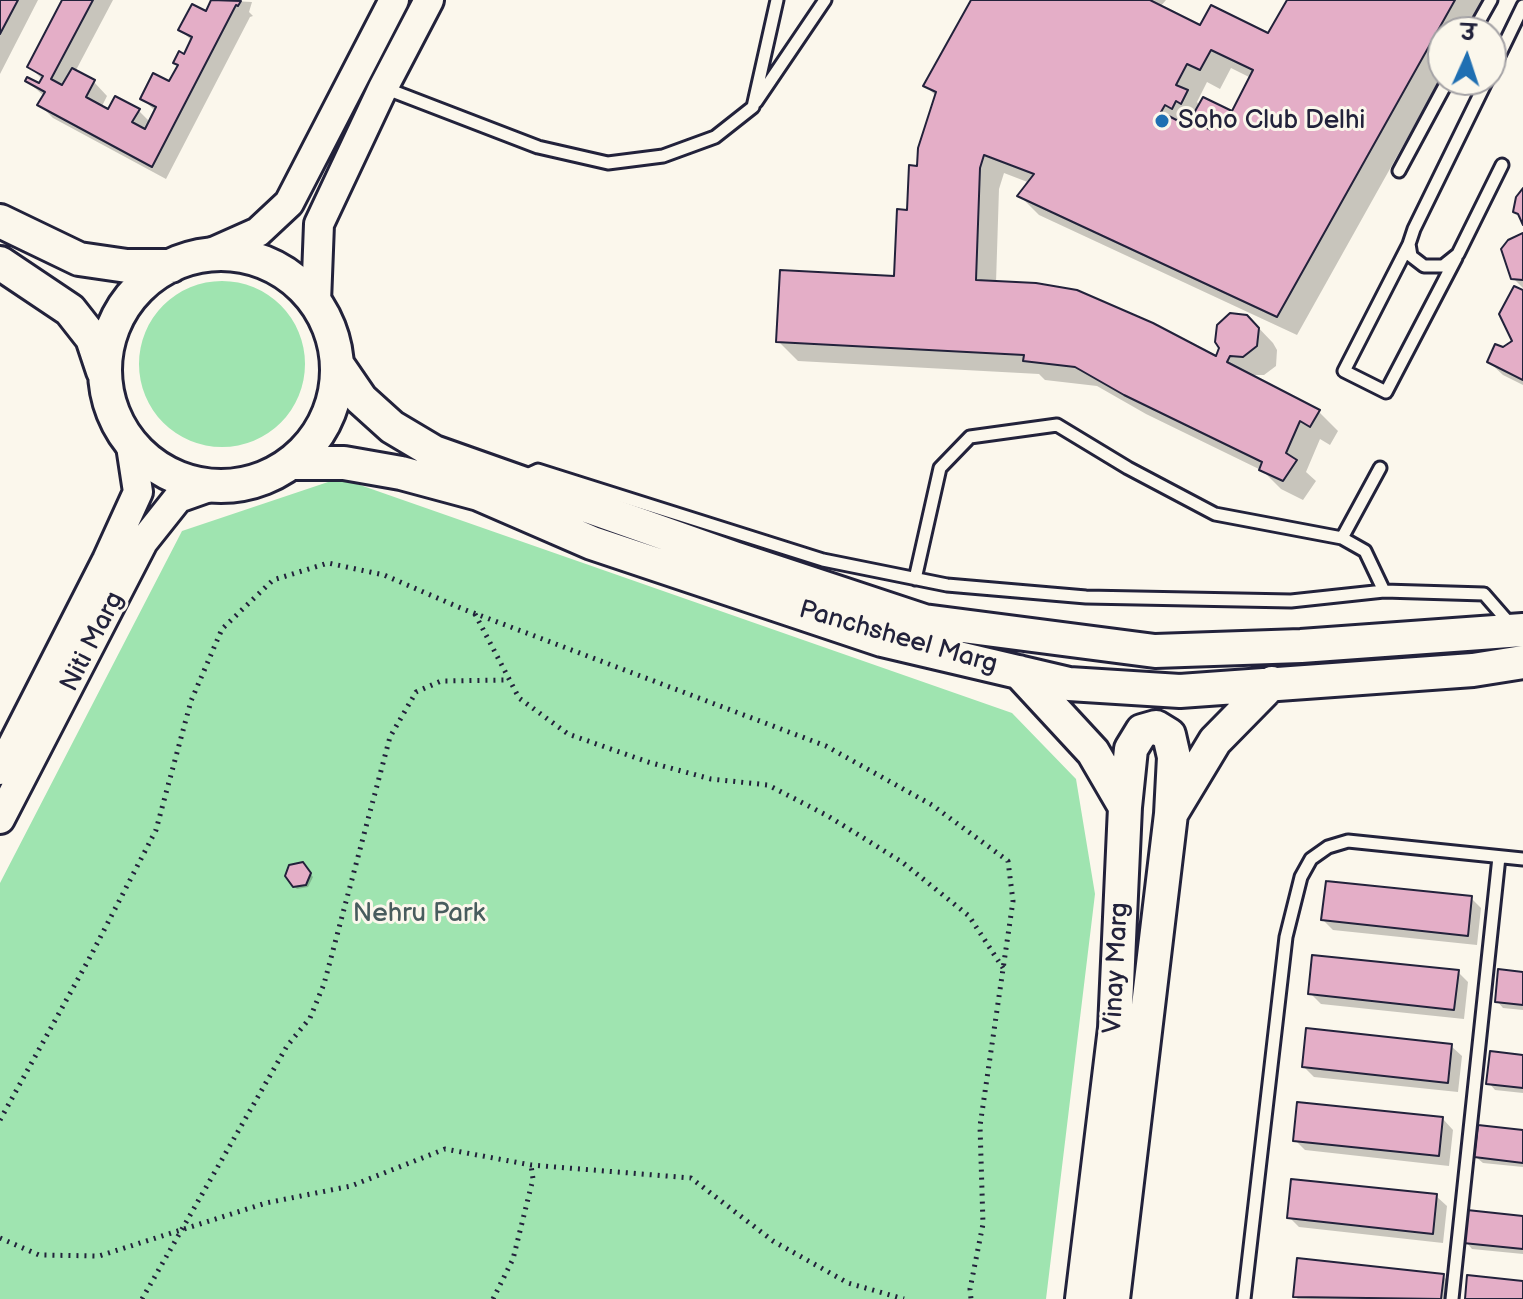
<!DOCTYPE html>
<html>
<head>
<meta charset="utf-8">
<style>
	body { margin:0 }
	#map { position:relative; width:1523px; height:1299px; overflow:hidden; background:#fbf7ec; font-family:"Balsamiq Sans","Playpen Sans Deva",sans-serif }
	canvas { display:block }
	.north { position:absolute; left:1427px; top:16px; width:80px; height:80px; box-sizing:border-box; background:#fbf7ec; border:2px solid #a4a2a5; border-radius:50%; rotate:3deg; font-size:22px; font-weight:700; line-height:32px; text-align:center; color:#22223b }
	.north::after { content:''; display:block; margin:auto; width:28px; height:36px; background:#1f6fb2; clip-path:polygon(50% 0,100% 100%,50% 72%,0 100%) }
</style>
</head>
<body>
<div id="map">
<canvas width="1523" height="1299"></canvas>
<div class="north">उ</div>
</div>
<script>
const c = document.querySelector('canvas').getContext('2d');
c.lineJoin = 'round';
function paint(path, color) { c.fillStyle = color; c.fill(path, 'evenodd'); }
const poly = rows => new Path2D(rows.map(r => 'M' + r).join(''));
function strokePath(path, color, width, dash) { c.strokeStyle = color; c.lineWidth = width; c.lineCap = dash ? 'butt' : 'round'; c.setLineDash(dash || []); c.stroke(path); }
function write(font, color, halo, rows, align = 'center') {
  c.font = font + ' "Balsamiq Sans",sans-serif'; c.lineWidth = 6; c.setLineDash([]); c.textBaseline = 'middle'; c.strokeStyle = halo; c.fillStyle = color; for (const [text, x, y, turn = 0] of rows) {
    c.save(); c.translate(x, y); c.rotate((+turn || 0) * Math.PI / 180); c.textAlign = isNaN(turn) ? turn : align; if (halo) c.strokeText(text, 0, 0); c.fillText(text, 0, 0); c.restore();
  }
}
paint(poly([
	'139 364a83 83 0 1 1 166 0a83 83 0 1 1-166 0Z',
	[340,478,1012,713,1076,779,1095,894,1046,1299,0,1299,0,883,182,531]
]), '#9fe4b0');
paint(poly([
	[0,0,38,0,0,74],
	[64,0,113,0,75,72,94,82,107,96,101,108,109,112,138,110,150,122,156,112,143,99,170,84,192,41,181,30,206,13,213,0,252,2,249,12,253,16,250,17,166,179,53,118,40,105,44,96,27,81,40,86,43,80,29,66],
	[973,0,1166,0,1160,7,1201,28,1269,36,1289,0,1484,0,1466,32,1443,32,1443,74,1297,335,1039,215,1020,196,1030,183,1004,173,999,189,996,283,1216,359,1253,322,1273,343,1277,350,1276,366,1264,375,1247,375,1318,411,1338,431,1330,445,1320,439,1306,472,1316,481,1303,500,1281,489,1263,471,1146,414,1097,386,1045,380,1039,374,798,361,778,341,896,278,936,96,926,86],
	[1231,68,1251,78,1232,114,1200,106,1197,102,1207,82,1220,89],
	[1196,119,1201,122,1202,119,1219,135,1194,124],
	[1523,235,1523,288,1513,278],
	[1523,292,1523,385,1503,375,1489,362,1515,342],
	[302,864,313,877,308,887,297,889,294,886],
	[1471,898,1481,908,1477,945,1333,930,1323,920],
	[1458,972,1468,982,1464,1019,1321,1004,1310,993],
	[1523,974,1523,1010,1503,1008,1497,1001],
	[1451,1046,1462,1056,1458,1092,1314,1077,1304,1067],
	[1523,1057,1523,1093,1495,1090,1489,1083],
	[1443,1119,1453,1130,1449,1166,1305,1150,1295,1140],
	[1523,1132,1523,1167,1483,1163,1476,1157],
	[1436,1196,1447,1206,1443,1243,1299,1227,1289,1217],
	[1523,1218,1523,1254,1472,1249,1466,1242],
	[1443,1276,1453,1286,1452,1299,1298,1299,1295,1297]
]), '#0003');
const building = poly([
	[0,0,18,0,0,34,0,0],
	[62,0,93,0,51,79,62,85,72,68,95,80,86,97,108,109,115,96,140,109,132,122,145,129,156,107,140,99,153,73,169,81,178,65,173,63,179,51,184,54,192,37,178,30,192,4,206,11,211,0,241,1,238,6,236,5,152,167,37,105,45,92,25,81,27,77,39,83,43,76,27,67,62,0],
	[971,0,1150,0,1200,25,1211,5,1268,33,1287,0,1455,0,1277,317,1017,196,1034,174,984,155,980,168,976,280,1036,283,1077,290,1153,323,1216,356,1219,348,1215,342,1217,325,1230,313,1247,315,1259,328,1257,346,1243,357,1230,356,1227,362,1320,410,1310,427,1300,421,1286,453,1297,460,1283,481,1259,470,1262,462,1124,395,1075,367,1023,361,1024,355,776,342,780,270,894,276,897,209,907,210,909,165,917,166,918,148,936,92,923,86,971,0],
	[1211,50,1253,70,1232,111,1203,97,1194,113,1214,124,1211,130,1191,120,1188,126,1161,112,1165,105,1172,109,1176,101,1181,104,1188,90,1176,85,1187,64,1200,70,1211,50],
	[1523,188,1523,225,1518,214,1513,212,1516,197,1523,188],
	[1523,233,1523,280,1511,279,1501,249,1508,240,1523,233],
	[1514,286,1523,290,1523,380,1487,362,1495,344,1503,347,1512,341,1499,314,1514,286],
	[303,862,311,873,306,885,293,887,285,876,289,865,303,862],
	[1326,881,1472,896,1468,936,1321,920,1326,881],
	[1312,955,1459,970,1454,1010,1308,994,1312,955],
	[1498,969,1523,972,1523,1005,1495,1002,1498,969],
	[1306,1028,1452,1044,1448,1083,1302,1067,1306,1028],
	[1490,1051,1523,1055,1523,1088,1486,1084,1490,1051],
	[1297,1102,1443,1117,1439,1156,1293,1141,1297,1102],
	[1478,1125,1523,1130,1523,1163,1474,1157,1478,1125],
	[1291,1179,1437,1194,1433,1234,1287,1218,1291,1179],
	[1467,1210,1523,1216,1523,1249,1463,1243,1467,1210],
	[1297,1258,1444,1274,1441,1299,1293,1297,1297,1258],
	[1467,1275,1523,1281,1523,1299,1465,1299,1467,1275]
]);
paint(building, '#e4aec7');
strokePath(building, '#22223b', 2);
const service = poly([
	[1473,32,1491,0],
	[1491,72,1523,6],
	[1487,80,1414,229,1409,244,1411,256,1424,266,1443,266,1458,254,1502,165],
	[382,87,538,147,608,163,663,156,715,137,753,107,777,0],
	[756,102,825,0],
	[1399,171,1448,80],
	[1409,244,1344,371,1386,392,1456,258],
	[525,476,538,470,823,560,947,585,1086,597,1291,601,1384,591,1484,594,1511,625],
	[1342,538,1380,468],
	[915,579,940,468,970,437,1057,425,1128,468,1215,514,1342,538,1365,551,1384,591],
	[1244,1299,1286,937,1301,877,1311,859,1328,847,1348,841,1523,859],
	[1452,1299,1499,857]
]);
const tertiary = poly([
	[204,256,258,232,289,203,394,0],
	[316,302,319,224,383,88,429,0],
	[0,770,107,560,138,492,131,446],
	[0,819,143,542,178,498,209,487]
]);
const secondary = poly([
	[0,221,79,259,127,266,171,266],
	'105 370a116 116 0 1 1 232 0a116 116 0 1 1-232 0Z',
	[0,263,70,310,92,338,103,371],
	[337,364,361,399,392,427,434,452,734,558,924,621,1155,651,1301,646,1523,630],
	[293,463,344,463,401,473,479,494,592,543,882,640,1069,684,1180,691,1473,670,1523,662],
	[1019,672,1093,752,1125,807],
	[1082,1299,1115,1028,1125,807,1131,749,1142,731,1156,727,1169,735,1174,757,1171,814],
	[1113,1299,1171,814,1215,741,1272,683]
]);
strokePath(service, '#22223b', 17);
strokePath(tertiary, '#22223b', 34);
strokePath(secondary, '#22223b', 38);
strokePath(poly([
	[475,614,519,698,568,734,648,762,711,779,768,785,828,816,902,862,969,916,1003,968],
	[0,1120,89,959,156,830,191,701,222,629,273,580,328,563,384,575,463,609,826,746,932,805,1008,861,1013,901,980,1126,983,1224,970,1289,971,1299],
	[0,1238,39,1255,99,1256,266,1203,351,1186,445,1149,531,1165,691,1178,773,1241,848,1283,904,1299],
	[142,1299,287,1046,310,1018,324,984,390,737,416,692,441,681,509,680],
	[493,1299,513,1259,533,1179,531,1165]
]), '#22223b', 5, [2, 6]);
strokePath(service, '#fbf7ec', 11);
strokePath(tertiary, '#fbf7ec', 28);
strokePath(secondary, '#fbf7ec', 32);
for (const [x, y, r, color] of [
	[1162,121,8,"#1f6fb2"]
]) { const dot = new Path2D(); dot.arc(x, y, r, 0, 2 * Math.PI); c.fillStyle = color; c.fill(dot); strokePath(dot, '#fbf7ec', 3); }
write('26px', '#22223b', '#fbf7ec', [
	["Soho Club Delhi",1178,121]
], 'left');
write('26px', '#22223b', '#fbf7ec', [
	["Panchsheel Marg",898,638,16],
	["Niti Marg",93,642,-63],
	["Vinay Marg",1117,968,-87]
]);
write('26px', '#485c5e', '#fbf7ec', [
	["Nehru Park",419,914]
]);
</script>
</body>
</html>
